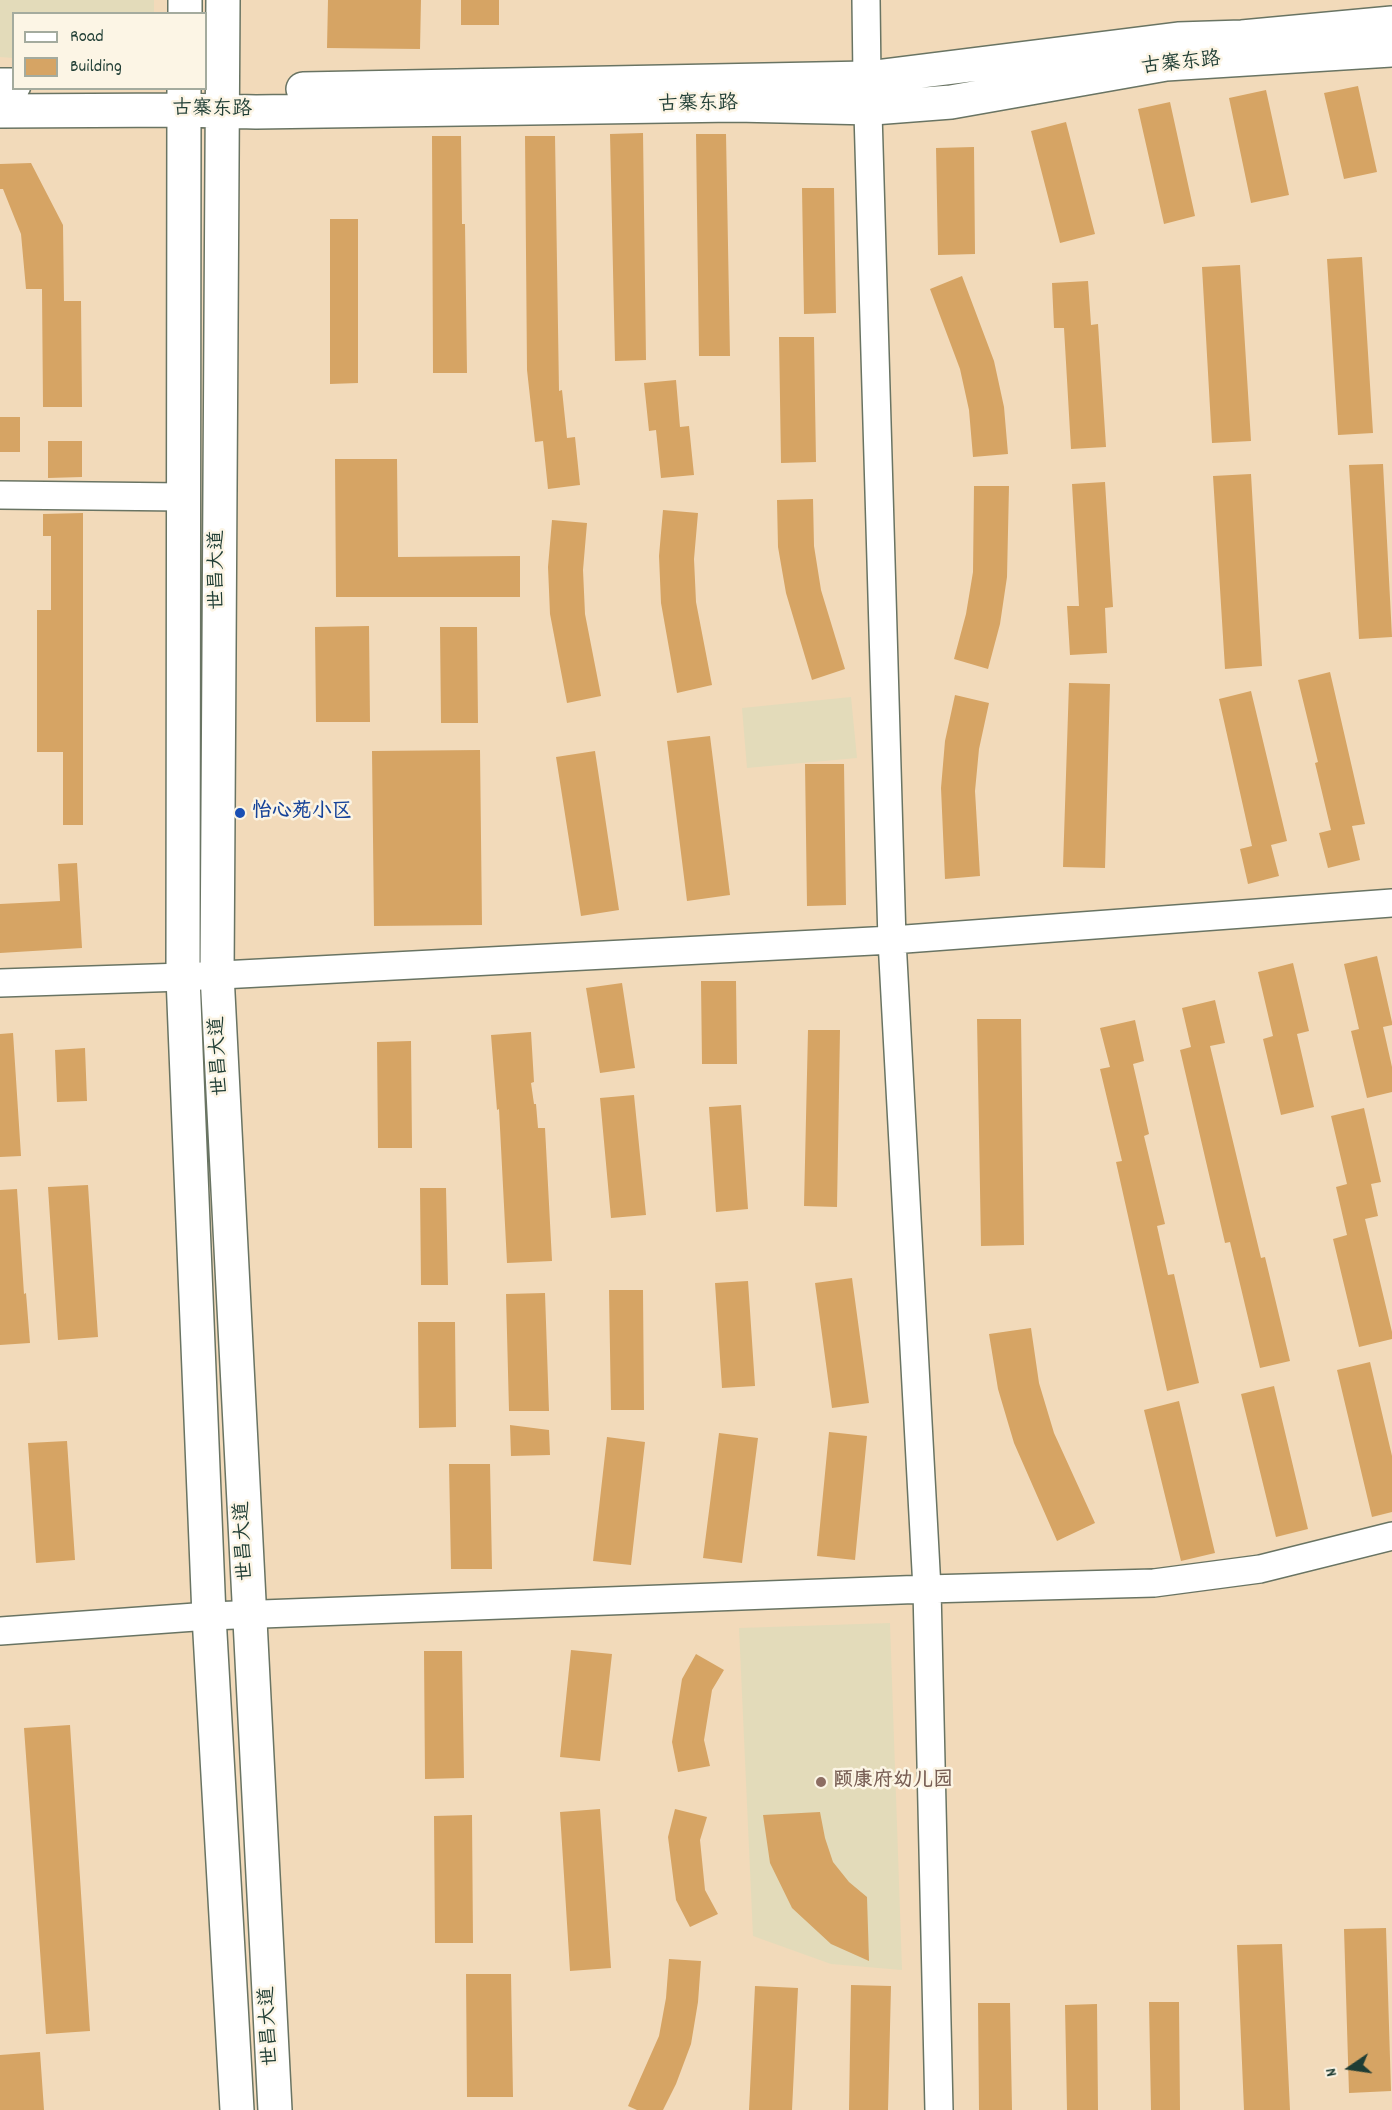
<!DOCTYPE html>
<html>
<head>
<meta charset="utf-8">
<style>
	body { margin:0 }
	#map { position:relative; width:1392px; height:2110px; overflow:hidden; background:#f2daba; font-family:Dekko,sans-serif }
	canvas { display:block }
	.legend { position:absolute; left:12px; top:12px; width:195px; height:78px; box-sizing:border-box; background:#fcf5e5; border:2px solid #a4ab9e; margin:0; padding:8px 10px; list-style:none; font-size:18px; color:#1f3d34 }
	.legend li { display:flex; align-items:center; gap:12px; height:30px }
	.legend b { width:30px; border:2px solid #a4ab9e }
	.north { position:absolute; left:1320px; top:2038px; width:60px; height:60px; -webkit-text-stroke:4px #fcf5e5; paint-order:stroke; rotate:257deg; font-size:16px; font-weight:700; line-height:24px; text-align:center; color:#1f3d34 }
	.north::after { content:''; display:block; margin:auto; width:21px; height:27px; background:#1f3d34; clip-path:polygon(50% 0,100% 100%,50% 72%,0 100%) }
</style>
</head>
<body>
<div id="map">
<canvas width="1392" height="2110"></canvas>
<ul class="legend">
<li><b style="height:8px;background:#fff"></b>Road</li>
<li><b style="height:16px;background:#d6a464"></b>Building</li>
</ul>
<div class="north">N</div>
</div>
<script>
const c = document.querySelector('canvas').getContext('2d');
c.lineJoin = 'round';
function paint(path, color) { c.fillStyle = color; c.fill(path, 'evenodd'); }
const poly = rows => new Path2D(rows.map(r => 'M' + r).join(''));
function strokePath(path, color, width, dash) { c.strokeStyle = color; c.lineWidth = width; c.lineCap = dash ? 'butt' : 'round'; c.setLineDash(dash || []); c.stroke(path); }
function write(font, color, halo, rows, align = 'center') {
  c.font = font + ' Dekko,"LXGW WenKai TC",sans-serif'; c.lineWidth = 5; c.setLineDash([]); c.textBaseline = 'middle'; c.strokeStyle = halo; c.fillStyle = color; for (const [text, x, y, turn = 0] of rows) {
    c.save(); c.translate(x, y); c.rotate((+turn || 0) * Math.PI / 180); c.textAlign = isNaN(turn) ? turn : align; if (halo) c.strokeText(text, 0, 0); c.fillText(text, 0, 0); c.restore();
  }
}
paint(poly([
	[0,0,154,0,154,13,14,14,13,58,0,57],
	[851,697,857,758,747,768,742,708],
	[890,1623,902,1970,831,1964,753,1936,739,1628]
]), '#e3dbba');
paint(poly([
	[328,0,421,0,420,49,327,48],
	[461,0,499,0,499,25,461,25],
	[1358,86,1377,172,1344,179,1324,93],
	[1266,90,1289,195,1251,203,1229,98],
	[1170,102,1195,216,1164,224,1138,109],
	[1066,122,1095,234,1060,243,1031,131],
	[643,133,646,360,615,361,610,134],
	[696,134,726,134,730,356,699,356],
	[432,136,461,136,462,224,465,224,467,373,433,373],
	[525,136,555,136,559,391,562,390,567,438,575,437,580,485,548,489,543,441,535,442,527,370],
	[974,147,975,254,938,255,936,148],
	[31,163,63,225,64,301,81,301,82,407,43,407,42,289,26,289,21,234,3,189,0,189,0,164],
	[802,188,834,188,836,313,804,314],
	[330,219,358,219,358,383,330,384],
	[1362,257,1373,433,1338,435,1327,259],
	[1240,265,1251,441,1212,443,1202,267],
	[962,276,994,361,1004,407,1008,454,973,457,969,410,960,369,930,289],
	[1088,281,1091,325,1098,324,1106,447,1071,449,1064,328,1054,328,1052,283],
	[779,337,814,337,816,462,781,463],
	[676,380,680,427,689,426,694,475,661,478,656,430,649,431,644,383],
	[0,417,20,417,20,452,0,452],
	[48,441,82,441,82,477,48,478],
	[335,459,397,459,398,557,520,556,520,597,336,597],
	[1383,464,1392,637,1359,639,1349,465],
	[1251,474,1262,666,1225,669,1213,476],
	[1105,482,1113,607,1105,608,1107,653,1070,655,1067,606,1079,606,1072,484],
	[974,486,1009,486,1007,577,1000,624,988,669,954,659,966,614,973,572],
	[813,499,814,546,821,590,845,669,812,680,786,593,778,547,777,500],
	[663,510,698,513,694,559,696,602,712,685,677,693,661,603,659,556],
	[83,513,83,825,63,825,63,752,37,752,37,610,51,610,51,536,43,536,43,514],
	[552,520,587,523,583,570,585,614,601,696,567,703,550,614,548,567],
	[369,626,370,722,316,722,315,627],
	[440,627,477,627,478,723,441,723],
	[1330,672,1365,824,1352,826,1360,860,1328,868,1319,833,1331,830,1315,763,1318,762,1298,680],
	[1069,683,1110,684,1105,868,1063,867],
	[1251,691,1287,841,1271,845,1279,876,1248,884,1240,849,1252,846,1219,699],
	[955,695,989,703,979,749,975,791,980,876,945,879,941,788,945,741],
	[710,736,730,895,687,901,667,741],
	[480,750,482,925,374,926,372,751],
	[595,751,619,910,581,916,556,757],
	[805,764,844,764,846,905,807,906],
	[77,863,82,948,0,953,0,904,60,901,58,864],
	[1377,956,1392,1022,1392,1025,1383,1027,1392,1067,1392,1092,1367,1098,1351,1031,1359,1029,1344,964],
	[1293,963,1309,1031,1297,1034,1314,1107,1281,1115,1263,1039,1273,1036,1258,972],
	[701,981,736,981,737,1064,702,1064],
	[622,983,635,1068,600,1073,586,988],
	[1215,1000,1225,1043,1210,1046,1261,1258,1265,1257,1290,1361,1260,1368,1230,1242,1225,1243,1180,1050,1191,1047,1182,1008],
	[977,1019,1021,1019,1024,1245,981,1246],
	[1135,1020,1144,1061,1133,1064,1149,1134,1144,1136,1165,1224,1157,1226,1168,1275,1174,1274,1199,1383,1167,1391,1116,1162,1122,1161,1100,1069,1110,1067,1100,1028],
	[808,1030,840,1030,837,1207,804,1206],
	[531,1032,534,1082,531,1083,534,1104,536,1104,538,1128,545,1128,552,1261,507,1263,499,1109,497,1110,491,1035],
	[13,1033,21,1156,0,1157,0,1034],
	[411,1041,412,1148,378,1148,377,1042],
	[85,1048,87,1101,57,1102,55,1050],
	[634,1095,646,1215,611,1218,600,1098],
	[741,1105,748,1209,716,1212,709,1107],
	[1364,1108,1381,1182,1371,1184,1378,1216,1365,1219,1392,1332,1392,1339,1359,1347,1333,1239,1347,1235,1336,1187,1347,1184,1331,1116],
	[88,1185,98,1337,58,1340,48,1187],
	[420,1188,446,1188,448,1285,421,1285],
	[17,1189,24,1294,26,1293,30,1343,0,1345,0,1190],
	[852,1278,869,1403,832,1408,815,1283],
	[748,1281,755,1386,722,1388,715,1283],
	[609,1290,643,1290,644,1410,611,1410],
	[545,1293,549,1411,509,1411,506,1294],
	[418,1322,455,1322,456,1427,419,1428],
	[1031,1328,1039,1383,1054,1433,1095,1523,1057,1541,1014,1443,998,1389,989,1334],
	[1370,1362,1392,1456,1392,1512,1372,1517,1337,1370],
	[1274,1386,1308,1529,1276,1537,1241,1394],
	[1179,1401,1215,1553,1181,1561,1144,1410],
	[510,1425,549,1430,550,1455,511,1456],
	[829,1432,867,1436,855,1560,817,1556],
	[719,1433,758,1438,742,1563,703,1558],
	[607,1437,645,1442,631,1565,593,1561],
	[67,1441,75,1560,36,1563,28,1443],
	[449,1464,490,1464,492,1569,451,1569],
	[571,1650,612,1654,600,1761,560,1757],
	[424,1651,462,1651,464,1778,425,1779],
	[696,1654,724,1670,712,1690,704,1740,710,1766,678,1772,672,1742,682,1679],
	[70,1725,90,2031,46,2034,24,1728],
	[600,1809,611,1968,570,1971,560,1812],
	[675,1809,707,1817,700,1840,705,1890,718,1914,690,1927,676,1900,668,1837],
	[820,1812,825,1838,833,1862,849,1882,867,1897,869,1961,831,1944,792,1908,770,1863,763,1815],
	[472,1815,473,1943,435,1943,434,1816],
	[1386,1928,1391,2091,1349,2093,1344,1929],
	[1282,1944,1290,2110,1244,2110,1237,1945],
	[669,1959,701,1961,698,2002,691,2044,676,2084,663,2110,637,2110,628,2106,659,2036,666,1998],
	[466,1974,511,1974,513,2097,467,2097],
	[851,1985,891,1986,888,2110,849,2110],
	[755,1986,798,1988,792,2110,749,2110],
	[1149,2002,1179,2002,1180,2110,1151,2110],
	[978,2003,1010,2003,1012,2110,979,2110],
	[1097,2004,1098,2110,1067,2110,1065,2005],
	[40,2052,44,2110,0,2110,0,2055]
]), '#d6a464');
const minor = poly([
	[866,0,867,78,892,940,927,1589,939,2110],
	[0,495,183,497],
	[0,983,183,977,892,940,1392,903],
	[0,1631,209,1616,927,1589,1154,1583,1260,1569,1392,1536]
]);
const major = poly([
	[223,0,217,974,275,2110],
	[185,14,185,0],
	[0,85,14,85],
	[184,88,183,977,209,1616,237,2110],
	[303,89,867,78,1178,39,1242,37,1392,23],
	[0,111,183,110,256,112,735,105,873,108,951,102,1166,64,1392,50]
]);
strokePath(minor, '#697463', 30);
strokePath(major, '#697463', 36);
strokePath(minor, '#fff', 27);
strokePath(major, '#fff', 33);
for (const [x, y, r, color] of [
	[240,813,6,"#1a4fb4"],
	[821,1782,6,"#8d6e63"]
]) { const dot = new Path2D(); dot.arc(x, y, r, 0, 2 * Math.PI); c.fillStyle = color; c.fill(dot); strokePath(dot, '#fcf5e5', 2); }
write('20px', '#1f3d34', '#fcf5e5', [
	["古寨东路",1181,65,-6],
	["古寨东路",698,106,-1],
	["古寨东路",212,111,1],
	["世昌大道",219,570,-90],
	["世昌大道",221,1056,-93],
	["世昌大道",246,1541,-93],
	["世昌大道",271,2026,-93]
]);
write('bold 20px', '#164399', '#fcf5e5', [
	["怡心苑小区",252,813]
], 'left');
write('bold 20px', '#785e54', '#fcf5e5', [
	["颐康府幼儿园",833,1782]
], 'left');
</script>
</body>
</html>
